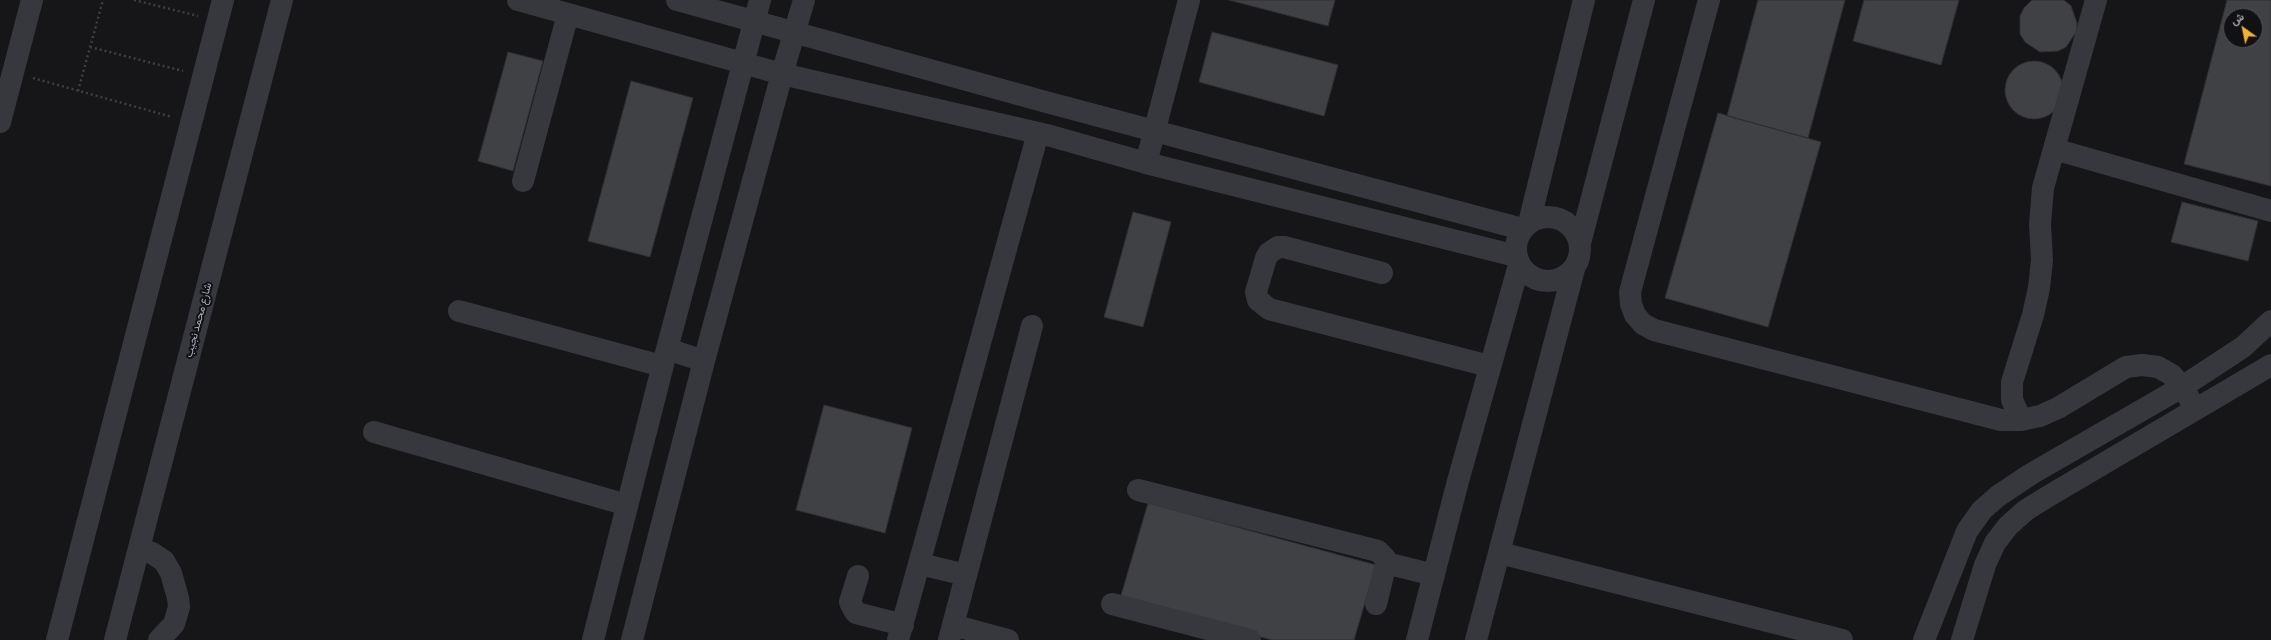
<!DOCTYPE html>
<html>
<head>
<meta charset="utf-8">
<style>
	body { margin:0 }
	#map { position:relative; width:2271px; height:640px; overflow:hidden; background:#161618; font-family:Commissioner,Vazirmatn,sans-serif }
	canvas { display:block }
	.north { position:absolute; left:2223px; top:8px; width:40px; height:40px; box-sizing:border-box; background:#111113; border:1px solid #4d4f55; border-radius:50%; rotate:327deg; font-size:11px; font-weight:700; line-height:16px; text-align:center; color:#a8adb8 }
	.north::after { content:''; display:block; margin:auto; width:14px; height:18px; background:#f2b134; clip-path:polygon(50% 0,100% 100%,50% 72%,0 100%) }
</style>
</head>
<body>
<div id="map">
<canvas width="2271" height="640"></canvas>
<div class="north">ش</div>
</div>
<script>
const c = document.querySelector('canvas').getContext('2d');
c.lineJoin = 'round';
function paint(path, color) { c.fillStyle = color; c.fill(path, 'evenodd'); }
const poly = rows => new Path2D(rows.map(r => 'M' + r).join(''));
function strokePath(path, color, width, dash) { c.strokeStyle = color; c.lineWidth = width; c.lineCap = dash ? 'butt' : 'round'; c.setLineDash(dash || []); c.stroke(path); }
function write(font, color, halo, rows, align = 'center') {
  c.font = font + ' Commissioner,Vazirmatn,sans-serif'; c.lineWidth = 4; c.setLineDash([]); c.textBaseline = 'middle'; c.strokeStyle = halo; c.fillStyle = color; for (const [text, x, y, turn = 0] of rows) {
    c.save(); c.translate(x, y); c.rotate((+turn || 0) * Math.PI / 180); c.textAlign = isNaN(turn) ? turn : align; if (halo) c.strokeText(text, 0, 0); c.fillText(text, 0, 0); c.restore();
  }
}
const building = poly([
	[1229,0,1335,0,1328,26,1229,0],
	[1758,0,1845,0,1808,138,1727,116,1758,0],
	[1864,0,1959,0,1941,65,1853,41,1864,0],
	[2032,0,2064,0,2071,6,2077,23,2076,32,2066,47,2058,51,2040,52,2025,42,2020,34,2020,16,2024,8,2032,0],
	[2227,0,2271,0,2271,186,2184,164,2227,0],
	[2231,16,2255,16,2255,40,2231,40,2231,16],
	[1212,32,1338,65,1324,116,1199,82,1212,32],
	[508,52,543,61,513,171,478,161,508,52],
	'2005 90a29 29 0 1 1 58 0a29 29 0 1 1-58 0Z',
	[631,81,693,98,650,257,588,241,631,81],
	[1718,113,1821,142,1768,327,1665,298,1718,113],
	[2182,202,2258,221,2248,261,2171,242,2182,202],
	[1133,212,1171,222,1143,327,1104,317,1133,212],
	[824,405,912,428,885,533,796,510,824,405],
	[1148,503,1376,565,1354,640,1272,640,1120,599,1148,503]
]);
paint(building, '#404145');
strokePath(building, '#303034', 1);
strokePath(poly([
	[134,0,198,16],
	[90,47,183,71],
	[33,78,172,117],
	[78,91,103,0]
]), '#3d3f44', 2.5, [2, 3]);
strokePath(poly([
	[518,0,782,74,1051,136,1146,163,1516,256],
	[677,0,1046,102,1522,229],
	[1709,0,1630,292,1631,304,1635,315,1643,324,1654,330,2001,420,2021,420,2040,416,2058,408,2126,367,2142,365,2158,367,2172,375,2182,387,2196,409],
	[0,122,32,0],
	[2054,149,2271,211],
	[1146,163,1189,0],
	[523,181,568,14],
	'1516 249a32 32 0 1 1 64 0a32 32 0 1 1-64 0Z',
	[1529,223,1584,0],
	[1580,243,1644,0],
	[1382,273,1284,247,1278,247,1269,253,1266,258,1256,292,1258,300,1269,309,1489,366],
	[459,311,662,366],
	[667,349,704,361],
	[2021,420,2012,400,2012,382,2033,315,2039,288,2042,260,2040,224,2043,188,2096,0],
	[374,432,627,505],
	[1138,490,1378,551,1385,558,1386,563,1376,604],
	[139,548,152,553,164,561,171,573,178,598,179,607,174,624,159,640],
	[1500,553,1842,640],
	[1386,563,1434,575],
	[920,564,966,575],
	[858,576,850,602,854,610,856,613,903,625],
	[1112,604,1250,640],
	[953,625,1008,640],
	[57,640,223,0],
	[115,640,282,0],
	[593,640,667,349,760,0],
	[632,640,704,361,782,74,804,0],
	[898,640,1038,133],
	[949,640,1032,326],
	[1417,640,1458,481,1519,265],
	[1476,640,1574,269],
	[1924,640,1967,531,1982,510,1998,496,2031,474,2182,387,2243,347,2271,321],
	[1962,640,1985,565,1995,543,2008,526,2026,510,2047,497,2271,365]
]), '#37383d', 22);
write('11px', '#a8adb8', '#111113', [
	["شارع محمد نجيب",198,320,-75]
]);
</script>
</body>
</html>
